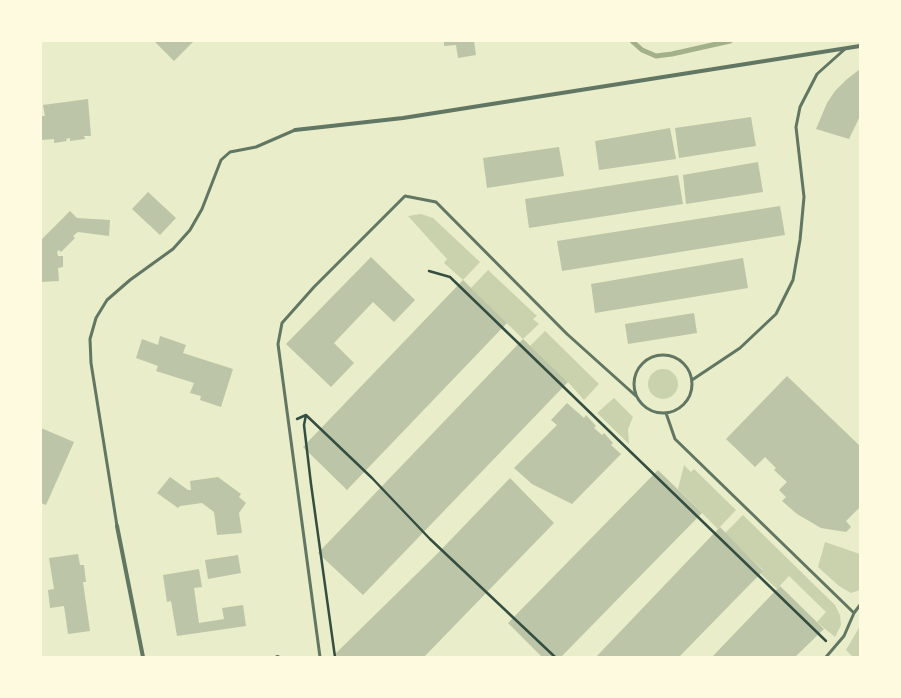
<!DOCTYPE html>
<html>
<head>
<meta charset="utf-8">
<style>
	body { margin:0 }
	#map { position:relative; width:901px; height:698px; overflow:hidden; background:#e9edc9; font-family:Rubik,sans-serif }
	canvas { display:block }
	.frame { position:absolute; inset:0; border:42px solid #fefae0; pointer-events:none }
</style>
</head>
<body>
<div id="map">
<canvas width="901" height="698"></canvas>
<div class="frame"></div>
</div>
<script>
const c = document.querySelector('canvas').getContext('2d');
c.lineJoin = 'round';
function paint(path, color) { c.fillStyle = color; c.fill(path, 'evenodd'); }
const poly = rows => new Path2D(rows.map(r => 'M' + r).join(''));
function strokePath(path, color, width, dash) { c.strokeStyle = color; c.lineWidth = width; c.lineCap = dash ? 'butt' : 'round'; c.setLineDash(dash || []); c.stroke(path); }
paint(poly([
	[421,214,433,218,480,262,463,280,444,263,447,259,408,216],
	[488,270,537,316,533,319,539,324,523,339,471,288],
	[545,331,599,384,584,400,568,382,530,346],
	'648 384a15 15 0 1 1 30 0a15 15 0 1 1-30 0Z',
	[614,398,633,417,628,429,629,444,597,413],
	[684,465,691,472,694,469,736,510,718,529,678,489],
	[743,515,835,605,840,615,841,625,835,637,817,622,826,612,789,576,777,589,760,573,763,570,725,533],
	[825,542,860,554,860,590,851,593,839,586,818,567],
	[860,626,860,657,853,657,846,650]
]), '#cad2ad');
strokePath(poly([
	[632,41,642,50,656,56,672,54,730,41]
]), '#a3b18a', 5);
paint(poly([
	[154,41,194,41,174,61],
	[444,41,474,41,476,55,458,58,456,45,444,46],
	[860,69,860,116,849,139,816,129,827,103,835,91,846,80],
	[88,99,91,136,84,136,85,139,70,141,70,138,66,139,67,141,54,143,54,139,41,140,41,116,45,116,43,105],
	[751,117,756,146,679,158,675,128],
	[670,128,676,159,599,170,595,141],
	[559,147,564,176,487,188,483,158],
	[758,162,763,192,686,204,683,175],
	[678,175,683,204,529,228,525,199],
	[148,192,176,218,160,235,132,209],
	[780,206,785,235,562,271,557,241],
	[70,211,77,218,110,220,109,236,78,232,73,236,75,238,61,252,59,250,57,252,58,256,63,256,63,267,58,268,59,281,41,282,41,240],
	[371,257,415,300,394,322,373,302,334,343,354,363,331,387,286,344],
	[743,258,748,288,595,313,591,284],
	[463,280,507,323,347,490,303,447],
	[694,313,697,333,628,344,625,324],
	[160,336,186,345,183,353,233,369,221,407,200,400,201,396,190,393,194,383,156,371,158,366,136,358,142,339,158,345],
	[523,339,568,382,363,595,318,553],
	[787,376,860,446,860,509,859,508,846,521,851,527,846,532,821,528,797,514,782,501,786,497,779,490,787,482,774,470,776,468,765,457,755,467,726,439],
	[567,403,584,418,586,415,596,426,594,428,602,435,604,433,613,443,611,445,621,454,572,504,532,484,514,468,557,425,551,420],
	[41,428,74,442,46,505,41,503],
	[658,470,702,513,561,657,542,657,508,623],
	[170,477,188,490,191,490,190,481,218,477,241,494,239,497,246,503,239,513,242,533,217,535,214,512,202,503,180,506,178,508,157,493],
	[510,478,554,523,424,657,336,657,334,655,438,553],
	[720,527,763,571,679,657,596,657],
	[78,554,80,565,84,565,86,582,83,582,90,631,68,634,64,606,50,608,48,590,54,589,49,558],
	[238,555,241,573,208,579,205,560],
	[199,569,202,587,194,588,199,623,224,619,222,608,243,605,246,626,177,636,171,601,167,602,163,575],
	[780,586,824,629,795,657,712,657]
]), '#bcc5a7');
strokePath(poly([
	[429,271,450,277,826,641],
	[306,415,304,425,311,484,335,657],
	[297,419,306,415,372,478,430,539,555,657]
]), '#344e41', 2.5);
strokePath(poly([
	'634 384a29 29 0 1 1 58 0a29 29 0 1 1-58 0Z',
	[692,380,740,348,776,314,793,280,800,240,804,197,796,127,800,107,817,74,845,49],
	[666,413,675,439,854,613],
	[117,526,91,363,90,339,96,318,107,300,130,280,173,249,190,230,202,209,221,160,230,152,256,147,295,130],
	[320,657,278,344,282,323,314,287,405,196,436,202,567,334,636,396],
	[826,657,844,636,854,613,860,605]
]), '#617663', 3);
strokePath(poly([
	[295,130,403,118,860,46],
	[117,526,143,657],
	[277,657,278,657]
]), '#617663', 4);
</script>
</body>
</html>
